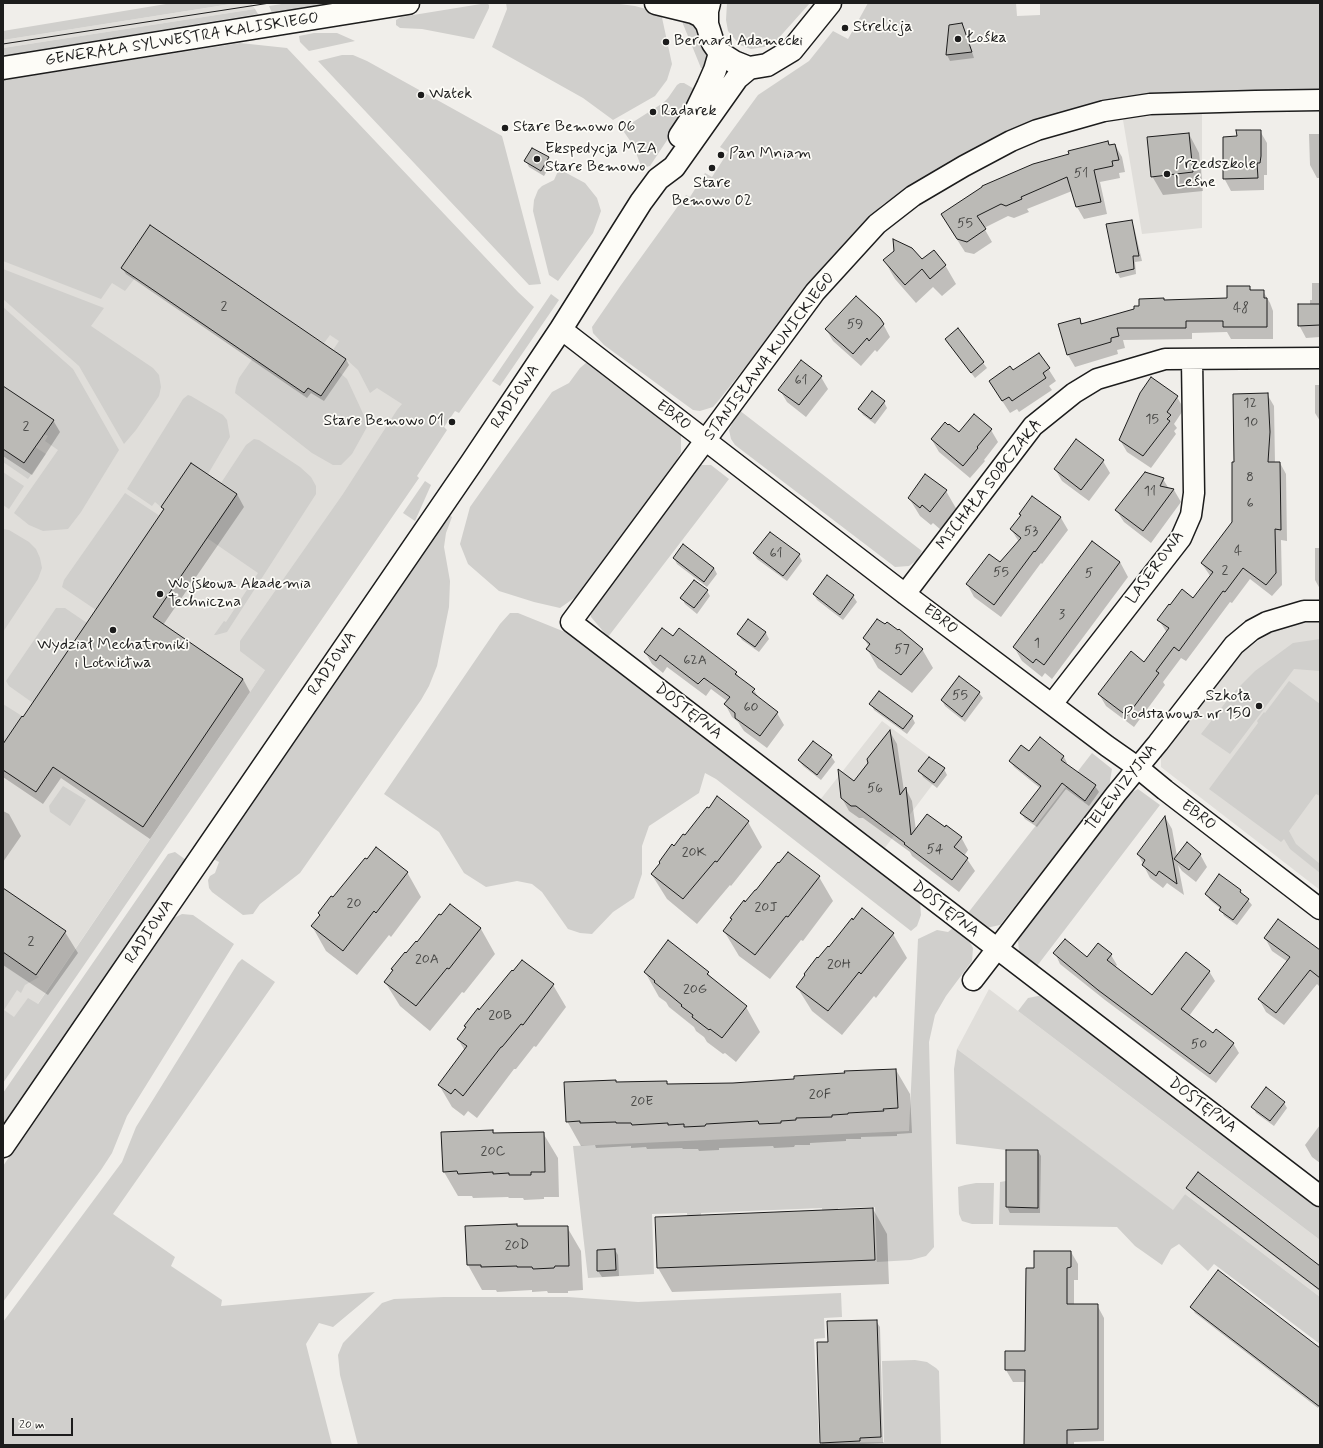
<!DOCTYPE html>
<html>
<head>
<meta charset="utf-8">
<style>
	body { margin:0 }
	#map { position:relative; width:1323px; height:1448px; overflow:hidden; background:#f0eeea; font-family:Mynerve,sans-serif }
	canvas { display:block }
	.frame { position:absolute; inset:0; border:4px solid #1c1c1c; pointer-events:none }
	.scale { position:absolute; left:12px; top:1418px; width:61px; height:18px; box-sizing:border-box; border:2px solid #1c1c1c; border-top:0; padding-left:5px; font-size:12px; line-height:14px; white-space:nowrap; color:#1c1c1c; -webkit-text-stroke:3px #fdfcf7; paint-order:stroke }
</style>
</head>
<body>
<div id="map">
<canvas width="1323" height="1448"></canvas>
<div class="frame"></div>
<div class="scale">20 m</div>
</div>
<script>
const c = document.querySelector('canvas').getContext('2d');
c.lineJoin = 'round';
function paint(path, color) { c.fillStyle = color; c.fill(path, 'evenodd'); }
const poly = rows => new Path2D(rows.map(r => 'M' + r).join(''));
function strokePath(path, color, width, dash) { c.strokeStyle = color; c.lineWidth = width; c.lineCap = dash ? 'butt' : 'round'; c.setLineDash(dash || []); c.stroke(path); }
function write(font, color, halo, rows, align = 'center') {
  c.font = font + ' Mynerve,sans-serif'; c.lineWidth = 3.5; c.setLineDash([]); c.textBaseline = 'middle'; c.strokeStyle = halo; c.fillStyle = color; for (const [text, x, y, turn = 0] of rows) {
    c.save(); c.translate(x, y); c.rotate((+turn || 0) * Math.PI / 180); c.textAlign = isNaN(turn) ? turn : align; if (halo) c.strokeText(text, 0, 0); c.fillText(text, 0, 0); c.restore();
  }
}
paint(poly([
	[237,3,251,3,255,9,3,48,3,40],
	[1202,114,1202,228,1142,234,1123,120,1149,116],
	[3,115,518,292,265,670,3,1055],
	[1305,621,1320,621,1320,890,1161,767,1161,756,1237,655,1270,633,1286,626],
	[882,721,945,768,884,849,820,800],
	[989,989,1320,1240,1320,1297,1185,1194,1173,1211,957,1049]
]), '#e0deda');
paint(poly([
	[172,3,237,3,3,40,3,31],
	[288,3,332,3,272,13,269,6],
	[487,3,489,5,489,8,474,39,422,29,400,28,396,25,396,20,401,17],
	[506,3,612,3,635,6,661,13,672,64,667,80,655,96,613,120,583,98,492,47,507,9],
	[727,3,810,3,776,41,764,47,751,49,740,45,728,31,726,20],
	[868,3,1016,3,1017,16,1040,15,1040,3,1320,3,1320,91,1192,92,1141,96,1035,121,986,143,951,160,882,205,851,236,829,262,719,400,713,407,700,411,693,410,604,345,593,333,592,327,621,285,686,195,690,197,705,173,712,177,728,152,720,147,758,95,809,61,833,31,848,39],
	[255,9,258,14,3,56,3,48],
	[683,20,694,22,700,33,707,49,708,56,707,70,701,68,683,24],
	[314,33,337,33,355,41,309,51,300,42,299,36],
	[240,43,287,48,518,292,534,307,459,413,455,411,444,427,447,430,417,476,419,478,3,1083,3,953,39,977,25,985,21,993,17,990,4,1010,14,1017,28,998,38,1004,265,670,240,651,240,641,343,494,397,410,402,404,377,388,370,393,358,370,346,359,333,350,339,341,330,335,324,343,150,225,121,268,135,278,125,291,112,283,101,299,3,261,3,80],
	[342,55,353,55,367,61,502,136,541,284,529,285,318,61],
	[680,83,684,83,696,90,683,116,650,166,646,167,641,166,633,145,622,129,663,103,668,98,677,85],
	[559,169,585,183,597,198,601,211,593,233,558,281,549,275,533,211,534,200,538,190,542,186,554,180],
	[3,269,104,308,91,326,153,368,159,375,161,387,159,396,136,430,124,444,79,366,3,299],
	[551,294,559,300,500,386,492,381],
	[3,307,73,369,119,450,81,512,68,529,43,531,29,525,14,513,58,450,45,441,48,436,44,434,54,419,3,386],
	[253,358,303,393,308,388,321,396,338,371,347,379,367,422,367,427,352,454,341,465,333,465,312,453,235,393,236,387,239,378],
	[587,362,681,431,681,452,668,476,580,594,560,608,534,602,499,591,468,564,460,544,470,507,494,473,552,392,569,383,580,368],
	[188,395,191,396,223,415,227,420,230,437,208,474,191,463,161,507,155,502,152,506,127,489,183,399],
	[739,410,922,551,917,560,909,566,895,567,735,445,731,439,729,430],
	[254,439,259,440,300,467,311,477,316,486,316,494,227,632,216,635,214,635,224,621,226,622,258,573,207,538,237,494,221,483,246,445],
	[35,447,46,454,28,479,3,462,3,449,24,463],
	[696,465,711,465,729,479,608,637,591,617,590,606],
	[3,472,24,486,9,509,3,505],
	[425,481,431,485,415,521,403,513],
	[125,493,160,516,96,610,62,587,64,580],
	[448,514,452,517,446,533,444,547,450,581,449,607,437,666,429,686,421,700,300,873,260,904,253,914,243,915,212,892,209,888,208,880,210,876,215,873,219,862,213,859],
	[3,529,9,530,29,542,36,549,40,558,42,568,38,579,3,632],
	[56,608,65,608,87,623,33,703,9,686,6,681],
	[510,613,518,613,570,634,920,901,921,915,917,926,911,931,716,779,705,773,699,793,649,826,642,846,642,874,634,898,613,912,592,934,580,933,568,929,542,892,532,884,517,881,486,887,464,873,439,832,384,794,500,624],
	[1320,639,1320,671,1294,669,1230,754,1201,734,1233,693,1255,671,1293,643],
	[1289,681,1320,704,1320,796,1316,794,1289,831,1296,844,1320,864,1320,873,1290,849,1284,839,1281,842,1209,789,1258,723,1257,721,1264,712,1265,713],
	[3,704,22,716,3,744],
	[1092,753,1112,769,1109,787,1000,925,986,928,968,913],
	[63,786,86,800,70,826,50,812,49,806],
	[1138,789,1160,805,1037,966,1019,952,1018,940,1020,934,1123,797],
	[175,852,186,860,3,1128,3,1093,168,854],
	[182,914,193,915,234,944,127,1116,112,1153,101,1170,3,1302,3,1166,164,929,174,918],
	[954,927,967,937,973,948,972,961,946,996,935,1015,929,1042,934,1247,926,1256,911,1260,877,1262,875,1207,838,1208,838,1222,823,1222,822,1208,701,1213,702,1227,688,1226,687,1213,652,1214,654,1274,588,1278,573,1146,909,1131,918,939,937,930,948,932],
	[242,959,275,982,113,1214,175,1257,171,1266,222,1300,221,1306,375,1292,333,1327,319,1323,306,1344,332,1445,3,1445,3,1322,122,1162,136,1127,238,963],
	[1043,995,1320,1206,1320,1240,1018,1011,1028,998],
	[957,1049,1173,1210,1185,1194,1320,1297,1320,1344,1214,1264,1208,1271,1179,1244,1171,1249,1162,1265,1135,1246,1117,1227,999,1225,1000,1182,1006,1181,1006,1207,1038,1207,1038,1150,1006,1150,956,1144,954,1069],
	[976,1183,994,1183,993,1224,972,1224,962,1221,959,1214,958,1187,965,1185],
	[841,1293,842,1317,824,1318,825,1338,814,1339,819,1443,884,1442,882,1361,915,1360,927,1362,936,1368,939,1371,941,1445,358,1445,340,1375,338,1355,343,1343,382,1303,394,1299,444,1297,568,1297,638,1302]
]), '#d0cfcc');
paint(poly([
	[962,24,965,30,974,58,950,61,947,55,950,26],
	[1260,131,1267,143,1267,175,1264,175,1264,190,1231,191,1224,178,1238,137],
	[1189,134,1199,153,1203,191,1163,195,1152,176],
	[1309,134,1320,134,1320,178,1317,178,1310,165],
	[1115,145,1122,157,1125,172,1119,173,1120,178,1100,182,1107,214,1084,219,1077,207,1072,191,1027,209,1029,212,1014,218,1008,216,984,228,992,242,974,254,965,252,949,227,1110,146],
	[548,158,551,164,544,176,529,167,526,161],
	[1131,221,1134,227,1142,261,1135,262,1136,274,1120,278,1117,272],
	[884,260,922,261,945,265,956,284,942,296,933,287,916,303,895,279],
	[122,268,346,359,349,365,324,401,311,393,307,398,126,274],
	[1312,283,1320,283,1320,337,1306,338,1299,325,1310,305,1310,300,1312,300],
	[1249,287,1252,291,1263,291,1270,303,1273,311,1273,339,1231,339,1227,332,1192,333,1192,339,1123,340,1125,348,1117,350,1118,354,1075,367,1068,355,1079,319,1083,325,1164,301,1228,299],
	[883,324,890,337,877,352,875,350,861,366,833,341,826,329],
	[958,330,987,368,975,378,946,340],
	[1039,354,1056,381,1049,386,1052,390,1019,412,1017,409,1010,413,997,393,1013,372],
	[821,377,828,389,806,417,787,402,780,390],
	[1315,385,1320,385,1320,421,1315,413],
	[3,387,53,420,60,432,32,475,3,456],
	[1267,394,1274,406,1275,463,1280,463,1286,474,1287,541,1281,540,1282,585,1272,596,1250,579,1232,603,1230,602,1186,661,1181,658,1163,682,1165,685,1134,727,1106,706,1099,694,1145,663,1167,633,1159,620,1194,599,1211,577,1202,564,1233,522,1235,463],
	[1177,397,1184,409,1174,424,1177,428,1174,431,1176,434,1151,468,1127,452,1120,440],
	[884,402,887,408,875,424,863,415,859,409],
	[991,430,998,442,984,460,985,461,970,478,939,452,932,440,959,433],
	[1103,461,1110,473,1089,501,1062,481,1055,469],
	[925,475,946,491,957,510,941,530,933,523,931,525,920,516,909,498],
	[1163,479,1169,489,1174,490,1181,502,1151,543,1124,522,1116,510],
	[237,494,244,507,163,625,243,679,250,692,150,839,61,778,43,804,3,777,3,746,23,719,165,511,163,507],
	[1033,497,1061,518,1068,530,1042,564,1041,563,1001,617,974,597,967,584,1000,563,1019,542,1011,529,1021,516,1020,514],
	[1093,542,1120,562,1128,577,1052,679,1045,673,1042,677,1022,661,1014,647],
	[1315,548,1320,548,1320,589,1315,580],
	[754,554,799,555,802,561,787,581,757,559],
	[674,558,714,568,717,574,707,587,677,564],
	[827,576,853,596,857,602,843,620,817,600,814,594],
	[707,591,710,596,697,614,685,604,682,598],
	[748,620,766,633,769,639,759,652,742,640,738,634],
	[673,638,736,672,739,678,754,690,760,700,777,713,784,725,767,748,744,731,738,722,732,717,725,704,727,701,711,689,706,696,667,667,663,673,652,664,645,652],
	[864,638,922,649,933,668,912,693,878,668,867,649,869,647],
	[979,693,983,698,965,722,945,706,942,700],
	[871,704,912,717,915,723,907,734,874,710],
	[890,732,897,744,904,791,906,789,912,801,916,830,945,829,961,837,968,850,964,856,967,859,975,871,959,892,912,856,910,852,863,818,859,818,849,811,842,798],
	[1040,738,1064,757,1067,763,1066,764,1095,786,1099,792,1089,806,1066,789,1037,827,1025,819,1021,813,1040,788,1014,767,1010,761,1029,752],
	[813,742,831,756,835,762,821,780,803,766,799,760],
	[944,769,947,775,937,788,923,777,920,771],
	[709,809,748,822,762,847,731,886,730,885,697,924,667,899,652,875,674,847],
	[3,811,9,814,21,836,3,862],
	[1165,817,1172,829,1177,856,1200,854,1207,867,1196,882,1182,871,1178,865,1184,895,1167,883,1163,888,1150,878,1138,854],
	[407,872,421,897,391,937,389,935,357,975,326,951,312,926,333,899],
	[819,877,833,901,803,941,801,940,770,979,739,956,724,931,746,903],
	[3,889,65,932,78,953,48,995,3,965],
	[1240,891,1252,905,1237,925,1224,916,1221,909,1210,900,1206,894],
	[450,905,481,929,495,954,464,993,462,992,430,1031,400,1006,385,982,394,971,392,969,417,943],
	[893,934,907,958,876,998,874,996,842,1035,812,1011,797,987,818,960,830,948],
	[1265,938,1320,952,1320,987,1317,984,1284,1025,1266,1012,1259,999,1288,962,1272,951],
	[668,942,708,973,712,979,746,1007,760,1032,736,1062,725,1053,723,1054,707,1042,704,1037,696,1031,694,1027,669,1007,666,1002,659,997,645,972],
	[1055,953,1087,958,1111,955,1117,965,1114,968,1152,997,1209,971,1215,981,1189,1016,1214,1034,1233,1043,1239,1053,1216,1083,1105,1000,1060,964],
	[514,973,553,985,566,1007,536,1047,534,1046,516,1069,514,1069,477,1118,468,1111,464,1116,452,1107,439,1085,465,1051,458,1039,480,1011],
	[896,1070,910,1094,912,1133,897,1134,897,1136,861,1137,861,1139,846,1139,846,1141,810,1143,810,1145,795,1145,794,1147,774,1148,773,1146,719,1148,719,1150,699,1151,698,1149,683,1149,682,1148,647,1149,646,1147,631,1148,631,1146,596,1148,595,1145,581,1146,567,1121,615,1081,617,1083,667,1082,668,1085,733,1084,795,1080],
	[1284,1103,1287,1108,1274,1126,1256,1113,1253,1107],
	[1320,1125,1320,1163,1312,1157,1305,1145],
	[493,1131,494,1134,543,1133,558,1158,559,1197,544,1197,544,1199,524,1200,523,1198,509,1198,508,1197,473,1198,472,1196,458,1196,444,1172],
	[1007,1151,1038,1151,1041,1156,1040,1213,1010,1213,1007,1207],
	[1188,1188,1320,1267,1320,1291,1191,1193],
	[873,1209,887,1234,889,1284,672,1292,658,1268],
	[517,1225,518,1227,567,1227,581,1251,583,1290,568,1291,568,1293,548,1293,547,1291,532,1292,532,1290,497,1292,496,1290,482,1290,468,1265,466,1227],
	[615,1250,618,1255,619,1276,602,1277,598,1271,598,1251],
	[1071,1252,1078,1264,1078,1280,1074,1280,1074,1305,1097,1305,1104,1318,1104,1441,1074,1442,1074,1445,1025,1445,1026,1382,1013,1382,1006,1370,1026,1352,1035,1269],
	[1191,1307,1320,1349,1320,1405,1318,1408,1195,1313],
	[876,1321,880,1327,883,1443,863,1444,863,1445,823,1445,821,1442,829,1342]
]), '#0003');
const building = poly([
	[962,23,972,52,946,55,949,25,962,23],
	[1236,130,1261,130,1261,156,1260,163,1257,163,1258,178,1223,179,1223,137,1237,136,1236,130],
	[1189,133,1193,172,1151,177,1147,137,1189,133],
	[1108,141,1109,145,1115,144,1119,160,1112,161,1113,166,1094,170,1101,202,1076,207,1067,177,1021,197,1022,199,1006,206,1001,204,977,216,986,229,967,242,957,239,941,214,982,187,982,186,1033,164,1069,154,1068,151,1108,141],
	[532,148,549,157,541,171,524,161,532,148],
	[1132,220,1139,256,1133,256,1134,269,1116,273,1106,224,1132,220],
	[150,225,346,359,321,396,308,388,304,393,121,268,150,225],
	[893,239,912,248,922,259,934,250,946,265,930,279,922,269,905,285,883,260,894,251,893,239],
	[1227,286,1250,286,1250,290,1264,290,1264,298,1267,298,1267,327,1223,327,1223,321,1186,321,1186,328,1117,328,1119,336,1111,338,1111,342,1067,355,1058,324,1080,318,1081,324,1134,309,1134,306,1139,306,1139,299,1164,298,1164,300,1227,298,1227,286],
	[856,296,880,318,884,324,869,341,867,338,853,354,825,329,856,296],
	[1298,304,1320,304,1320,325,1298,326,1298,304],
	[958,328,984,362,971,373,945,339,958,328],
	[1039,353,1050,368,1043,373,1046,378,1012,401,1009,397,1002,401,989,381,1010,366,1013,370,1039,353],
	[801,360,822,376,799,405,778,390,801,360],
	[1151,377,1178,396,1167,412,1171,415,1167,419,1170,421,1143,456,1119,440,1140,393,1151,377],
	[3,386,54,420,24,463,3,449,3,386],
	[872,391,885,401,871,419,858,409,872,391],
	[1268,393,1270,432,1268,462,1280,462,1281,530,1275,529,1276,573,1266,585,1243,568,1225,592,1223,591,1179,651,1174,647,1156,671,1159,673,1127,716,1098,694,1131,651,1144,662,1169,628,1157,620,1169,604,1170,605,1182,589,1193,598,1213,572,1201,563,1232,522,1232,462,1234,462,1233,394,1268,393],
	[974,414,992,429,977,447,978,448,963,466,931,439,945,422,948,425,949,424,959,432,974,414],
	[1076,439,1104,460,1081,490,1054,469,1076,439],
	[191,463,237,494,153,617,243,679,143,827,53,767,36,792,3,770,3,744,22,716,23,717,164,509,161,507,191,463],
	[1145,472,1164,478,1160,486,1174,489,1143,531,1115,510,1145,472],
	[925,474,947,490,930,512,922,505,920,508,908,498,925,474],
	[1032,496,1061,517,1035,552,1034,551,994,605,966,584,989,554,1000,562,1021,538,1010,529,1021,515,1019,514,1032,496],
	[770,532,800,554,783,576,753,553,770,532],
	[1092,541,1120,562,1044,665,1036,659,1033,663,1013,647,1092,541],
	[683,544,714,568,704,582,673,558,683,544],
	[827,575,854,595,840,615,813,594,827,575],
	[694,580,708,590,694,608,680,598,694,580],
	[748,619,766,632,755,647,737,634,748,619],
	[877,619,885,624,887,622,898,630,899,629,923,649,901,675,866,649,870,644,863,638,877,619],
	[662,628,673,636,679,628,737,672,735,674,755,689,752,692,778,712,760,736,735,718,735,713,724,704,730,697,704,678,698,684,660,655,656,661,644,652,662,628],
	[959,676,980,692,962,717,941,700,959,676],
	[879,691,913,716,903,729,869,704,879,691],
	[890,730,900,795,906,787,911,835,927,814,945,827,946,825,962,837,954,847,968,858,952,880,904,844,905,843,856,806,851,806,841,798,838,769,854,781,868,763,867,759,890,730],
	[1040,737,1064,756,1061,760,1096,785,1085,801,1062,783,1033,822,1020,813,1041,786,1009,761,1021,745,1029,751,1040,737],
	[813,741,832,755,817,775,798,760,813,741],
	[929,757,945,768,934,783,918,771,929,757],
	[717,796,749,821,717,862,715,861,683,899,651,874,660,863,659,862,672,844,674,846,683,834,685,835,707,807,709,808,717,796],
	[1165,816,1177,884,1159,871,1156,876,1142,865,1145,860,1137,854,1165,816],
	[1187,842,1201,854,1189,870,1174,859,1187,842],
	[376,847,408,872,376,913,374,911,343,951,311,926,320,915,318,913,331,896,333,897,365,858,367,859,376,847],
	[788,852,820,876,788,917,786,916,755,955,723,931,732,919,730,918,744,900,745,902,755,890,756,890,778,862,779,863,788,852],
	[1219,874,1241,890,1240,892,1249,899,1233,920,1219,910,1221,907,1205,894,1219,874],
	[3,888,66,931,36,975,3,952,3,888],
	[450,904,481,928,449,969,447,968,416,1006,384,982,393,970,391,969,405,952,406,953,416,941,417,942,439,914,441,915,450,904],
	[862,908,894,933,861,974,859,972,828,1011,796,987,805,975,804,974,817,957,818,958,828,946,829,947,852,918,853,920,862,908],
	[1278,919,1320,950,1320,978,1310,970,1276,1013,1258,999,1290,957,1264,938,1278,919],
	[1065,939,1087,957,1098,943,1112,954,1107,960,1152,995,1186,952,1210,971,1181,1009,1213,1033,1216,1029,1234,1043,1210,1074,1098,990,1053,953,1065,939],
	[668,940,709,972,707,974,747,1006,722,1038,710,1029,709,1030,692,1017,693,1015,681,1006,682,1005,654,982,655,981,644,972,668,940],
	[522,960,554,984,523,1025,521,1024,502,1047,501,1047,463,1096,455,1089,451,1094,438,1085,467,1046,457,1039,466,1027,464,1026,478,1008,479,1010,512,970,513,971,522,960],
	[896,1069,898,1108,883,1109,884,1111,848,1113,848,1114,832,1115,832,1117,796,1118,796,1120,781,1121,781,1123,759,1124,758,1121,706,1124,705,1126,684,1127,684,1124,668,1125,668,1123,632,1125,631,1123,616,1123,616,1122,580,1123,580,1121,566,1122,564,1082,616,1080,616,1082,667,1081,667,1084,733,1083,794,1079,794,1076,845,1073,844,1071,896,1069],
	[1266,1087,1285,1102,1270,1121,1251,1107,1266,1087],
	[493,1130,493,1133,544,1132,545,1172,531,1172,531,1175,509,1175,509,1173,493,1174,493,1172,458,1174,457,1171,443,1172,441,1132,493,1130],
	[1006,1150,1038,1150,1038,1208,1006,1207,1006,1150],
	[1198,1172,1320,1266,1320,1290,1186,1188,1198,1172],
	[873,1208,875,1260,657,1268,655,1217,873,1208],
	[517,1224,517,1226,568,1226,569,1266,555,1266,554,1268,533,1269,532,1267,517,1267,517,1266,481,1267,481,1265,467,1265,465,1226,517,1224],
	[615,1249,616,1270,597,1271,597,1250,615,1249],
	[1034,1251,1071,1251,1071,1267,1067,1268,1067,1304,1098,1304,1098,1429,1067,1430,1067,1445,1024,1445,1025,1370,1005,1370,1005,1351,1025,1351,1026,1268,1034,1268,1034,1251],
	[1218,1270,1320,1348,1320,1407,1190,1307,1218,1270],
	[877,1320,881,1437,860,1438,860,1441,820,1443,817,1342,828,1342,827,1321,877,1320]
]);
paint(building, '#bbbab6');
strokePath(building, '#1c1c1c', 1);
const street = poly([
	[1320,100,1255,101,1150,104,1104,111,1037,130,1011,141,964,166,913,196,877,224,815,292,571,622,1320,1196],
	[561,329,905,594,1107,746,1137,767,1165,790,1320,909],
	[905,594,1033,426,1074,393,1097,379,1165,359,1320,358],
	[1052,704,1181,538,1191,515,1194,493,1192,360],
	[973,980,1116,794,1158,743,1234,645,1252,630,1267,622,1304,611,1320,611]
]);
const secondary = poly([
	[656,3,693,12,701,16,707,24],
	[709,3,707,11,707,24,713,43,720,53,734,62,749,68,767,65,792,50,830,3],
	[3,68,408,3],
	[680,136,694,115,708,86,715,70,720,53],
	[3,1146,472,462,561,329,641,202,658,179,674,167,737,78,749,68]
]);
strokePath(street, '#1c1c1c', 23);
strokePath(secondary, '#1c1c1c', 25);
strokePath(street, '#fdfcf7', 20);
strokePath(secondary, '#fdfcf7', 22);
strokePath(poly([
	[3,44,270,3]
]), '#1c1c1c', 1);
for (const [x, y, r, color] of [
	[845,28,4,"#1c1c1c"],
	[958,39,4,"#1c1c1c"],
	[666,42,4,"#1c1c1c"],
	[421,95,4,"#1c1c1c"],
	[653,112,4,"#1c1c1c"],
	[505,128,4,"#1c1c1c"],
	[721,155,4,"#1c1c1c"],
	[537,159,4,"#1c1c1c"],
	[712,168,4,"#1c1c1c"],
	[1167,174,4,"#1c1c1c"],
	[452,422,4,"#1c1c1c"],
	[160,594,4,"#1c1c1c"],
	[113,630,4,"#1c1c1c"],
	[1259,706,4,"#1c1c1c"]
]) { const dot = new Path2D(); dot.arc(x, y, r, 0, 2 * Math.PI); c.fillStyle = color; c.fill(dot); strokePath(dot, '#fdfcf7', 1.5); }
write('14px', '#444442', null, [
	["51",1081,174],
	["55",965,224],
	["2",224,307],
	["48",1241,309],
	["59",855,325],
	["61",801,381],
	["12",1250,404],
	["15",1152,420],
	["10",1251,423],
	["2",26,427],
	["8",1250,478],
	["11",1150,492],
	["6",1250,504],
	["53",1031,532],
	["4",1238,552],
	["61",776,554],
	["2",1225,571],
	["55",1001,573],
	["5",1089,574],
	["3",1062,615],
	["1",1037,644],
	["57",902,650],
	["62A",695,661],
	["55",960,696],
	["60",751,708],
	["56",875,789],
	["54",935,850],
	["20K",694,853],
	["20",354,904],
	["20J",766,908],
	["2",31,942],
	["20A",427,960],
	["20H",839,965],
	["20G",695,990],
	["20B",500,1016],
	["50",1199,1045],
	["20F",820,1095],
	["20E",642,1102],
	["20C",493,1152],
	["20D",517,1246]
]);
write('16px', '#1c1c1c', '#fdfcf7', [
	["Strelicja",853,28],
	["Łośka",966,39],
	["Bernard Adamecki",674,42],
	["Watek",429,95],
	["Radarek",661,112],
	["Stare Bemowo 06",513,128],
	["Ekspedycja MZA",545,150],
	["Stare Bemowo",545,168],
	["Pan Mniam",729,155],
	["Przedszkole",1175,165],
	["Leśne",1175,183],
	["Stare",712,184,"center"],
	["Bemowo 02",712,202,"center"],
	["Stare Bemowo 01",444,422,"right"],
	["Wojskowa Akademia",168,585],
	["Techniczna",168,603],
	["Wydział Mechatroniki",113,646,"center"],
	["i Lotnictwa",113,664,"center"],
	["Szkoła",1251,697,"right"],
	["Podstawowa nr 150",1251,715,"right"]
], 'left');
write('16px', '#1c1c1c', '#fdfcf7', [
	["GENERAŁA SYLWESTRA KALISKIEGO",182,40,-9],
	["STANISŁAWA KUNICKIEGO",770,357,-53],
	["RADIOWA",516,397,-56],
	["EBRO",673,416,37],
	["MICHAŁA SOBCZAKA",990,485,-52],
	["LASEROWA",1156,568,-54],
	["EBRO",940,620,37],
	["RADIOWA",333,664,-56],
	["DOSTĘPNA",688,712,38],
	["TELEWIZYJNA",1122,788,-52],
	["EBRO",1198,816,37],
	["DOSTĘPNA",945,910,38],
	["RADIOWA",150,932,-56],
	["DOSTĘPNA",1202,1106,37]
]);
</script>
</body>
</html>
